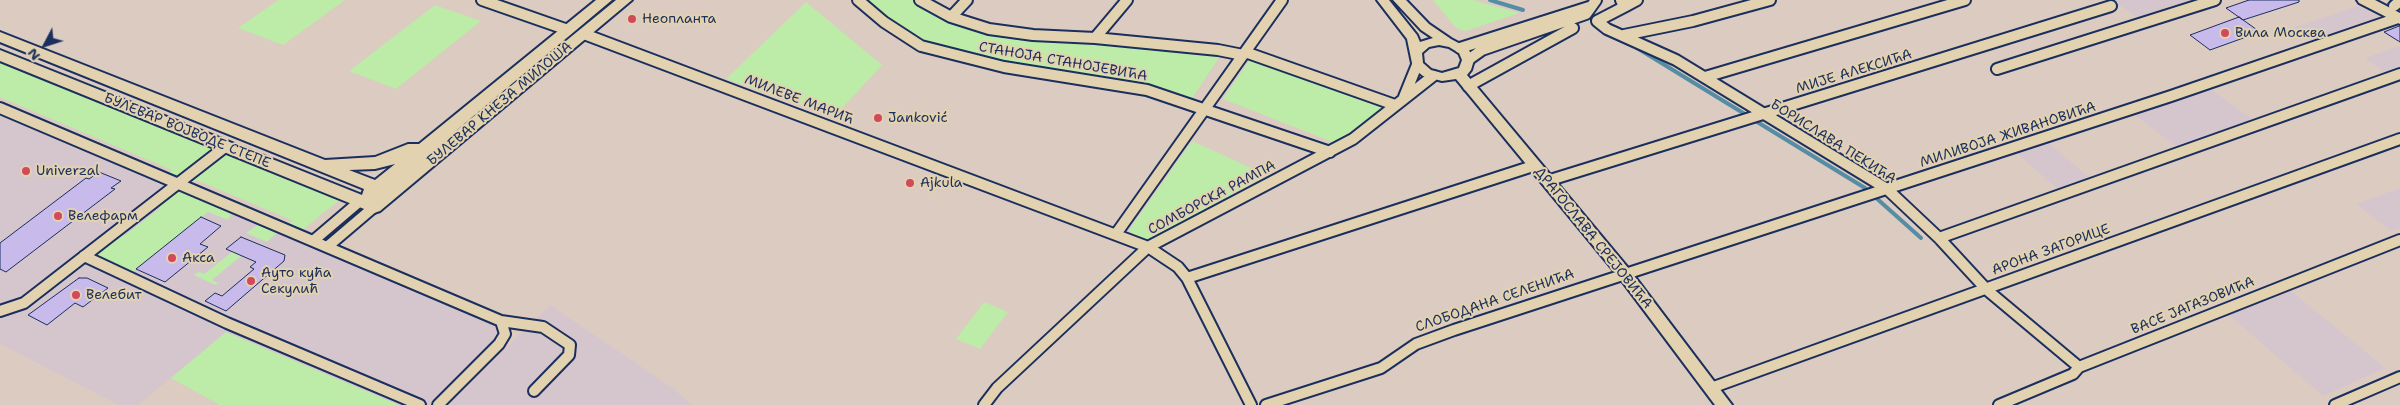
<!DOCTYPE html>
<html>
<head>
<meta charset="utf-8">
<style>
	body { margin:0 }
	#map { position:relative; width:2400px; height:405px; overflow:hidden; background:#dbcbc1; font-family:"Shantell Sans",sans-serif }
	canvas { display:block }
	.north { position:absolute; left:20px; top:20px; width:50px; height:50px; -webkit-text-stroke:4px #e3d2af; paint-order:stroke; rotate:230deg; font-size:14px; font-weight:700; line-height:20px; text-align:center; color:#1b2f5e }
	.north::after { content:''; display:block; margin:auto; width:18px; height:22px; background:#1b2f5e; clip-path:polygon(50% 0,100% 100%,50% 72%,0 100%) }
</style>
</head>
<body>
<div id="map">
<canvas width="2400" height="405"></canvas>
<div class="north">N</div>
</div>
<script>
const c = document.querySelector('canvas').getContext('2d');
c.lineJoin = 'round';
function paint(path, color) { c.fillStyle = color; c.fill(path, 'evenodd'); }
const poly = rows => new Path2D(rows.map(r => 'M' + r).join(''));
function strokePath(path, color, width, dash) { c.strokeStyle = color; c.lineWidth = width; c.lineCap = dash ? 'butt' : 'round'; c.setLineDash(dash || []); c.stroke(path); }
function write(font, color, halo, rows, align = 'center') {
  c.font = font + ' "Shantell Sans",sans-serif'; c.lineWidth = 4; c.setLineDash([]); c.textBaseline = 'middle'; c.strokeStyle = halo; c.fillStyle = color; for (const [text, x, y, turn = 0] of rows) {
    c.save(); c.translate(x, y); c.rotate((+turn || 0) * Math.PI / 180); c.textAlign = isNaN(turn) ? turn : align; if (halo) c.strokeText(text, 0, 0); c.fillText(text, 0, 0); c.restore();
  }
}
paint(poly([
	[2105,0,2201,0,2139,19,2121,6,2115,7],
	[2358,6,2383,18,2312,42,2292,28],
	[2400,46,2400,72,2390,76,2365,58],
	[2208,87,2254,121,2179,149,2134,114],
	[0,111,510,328,432,405,399,405,226,332,138,405,119,405,0,344],
	[2045,140,2093,181,2062,193,2014,151],
	[2400,188,2400,228,2391,231,2356,204],
	[2291,291,2385,368,2323,396,2229,315],
	[550,305,674,389,691,405,448,405]
]), '#d5c6ce');
paint(poly([
	[278,0,345,0,283,45,238,28],
	[864,0,912,0,946,18,1076,41,1222,53,1191,100,1002,64,927,45,889,20],
	[1433,0,1473,0,1519,13,1466,31,1456,28],
	[806,2,882,65,835,116,726,79],
	[435,5,481,21,396,89,349,71],
	[0,58,217,149,179,180,166,175,172,170,0,97],
	[1251,58,1387,105,1335,143,1223,99],
	[1192,141,1267,175,1148,240,1133,236,1129,230],
	[232,152,343,197,300,232,286,226,292,220,196,180,189,186,184,184,220,156],
	[177,190,229,211,231,215,228,220,208,212,131,273,94,255,118,232,125,235,160,208,154,204],
	[260,223,279,231,267,242,246,233],
	[232,252,241,256,212,280,218,283,215,285,194,275,198,272,204,274],
	[984,302,1008,312,980,349,956,339],
	[226,332,399,405,220,405,171,378]
]), '#bdeba8');
strokePath(poly([
	[1490,0,1523,10],
	[1637,48,1748,116],
	[1754,120,1865,188,1921,238]
]), '#558da5', 4);
const building = poly([
	[2249,0,2299,0,2299,2,2243,20,2226,8,2249,0],
	[2239,17,2260,32,2210,50,2190,35,2239,17],
	[2400,26,2400,42,2384,32,2399,26,2400,26],
	[99,172,121,181,111,188,115,189,6,272,0,269,0,243,86,178,89,179,99,172],
	[201,217,221,226,200,244,208,247,165,282,136,269,201,217],
	[241,237,285,255,284,261,226,311,205,301,215,293,222,296,254,269,250,267,256,262,226,249,241,237],
	[79,278,87,278,108,288,83,307,75,303,47,325,28,315,79,278]
]);
paint(building, '#c8bbec');
strokePath(building, '#1b2f5e', 1);
const street = poly([
	[482,0,568,30],
	[858,0,884,22,921,46,1004,67,1147,90,1330,152],
	[920,0,951,17,989,29,1033,35,1095,38,1218,50,1243,55],
	[1621,0,1624,7,1597,21,1607,29,1676,60,1887,189,1939,238,1987,290,2079,367],
	[2394,6,2400,1],
	[1624,7,1637,0],
	[951,17,967,0],
	[584,34,1148,247,1178,267,1187,278,1251,405],
	[1624,35,1693,21,1770,0],
	[1095,38,1127,0],
	[1460,48,1589,7],
	[1245,52,1395,105],
	[1468,60,1482,50,1586,14,1596,0],
	[1997,69,2215,0],
	[1705,77,1965,0],
	[1468,86,1573,28],
	[1404,97,1417,65],
	[0,108,501,321,543,327,570,345,569,355,534,391],
	[1547,181,2111,6],
	[1116,234,1282,0],
	[1939,238,2400,74],
	[313,241,360,201],
	[327,247,374,207],
	[84,256,227,323,420,405],
	[1187,278,1533,166],
	[0,311,24,303,225,147],
	[1711,388,2400,139],
	[438,405,499,344,505,334,501,321],
	[984,405,997,388,1148,247,1353,139,1433,76],
	[1266,405,1381,368,1416,344,1454,330,2171,96,2398,18],
	[1999,405,2073,374,2079,367,2400,240],
	[2335,405,2400,377]
]);
const secondary = poly([
	[1377,0,1389,0,1417,35,1420,42,1433,38,1421,30,1393,0,1406,0,1429,24,1451,39,1468,48,1474,60,1471,70,1467,75,1629,269,1732,405,1715,405,1619,277,1456,79,1442,81,1423,76,1413,68,1407,39,1377,0],
	[1439,45,1449,47,1459,53,1462,60,1459,68,1442,73,1431,70,1423,63,1422,53,1429,47,1439,45]
]);
const primary = poly([
	[596,0,612,0,446,139,616,0,632,0,380,211,374,213,0,61,0,50,362,195,364,189,0,42,0,32,325,160,375,157,408,144,419,144,596,0],
	[395,164,375,180,349,170,375,169,395,164],
	[2357,0,2375,0,2400,13,2400,24,2359,3,2357,0]
]);
strokePath(street, '#1b2f5e', 14);
strokePath(secondary, '#1b2f5e', 4);
strokePath(primary, '#1b2f5e', 4);
strokePath(street, '#e3d2af', 10);
paint(secondary, '#e3d2af');
paint(primary, '#e3d2af');
for (const [x, y, r, color] of [
	[632,19,5,"#d1495b"],
	[2225,33,5,"#d1495b"],
	[878,118,5,"#d1495b"],
	[26,171,5,"#d1495b"],
	[910,183,5,"#d1495b"],
	[58,216,5,"#d1495b"],
	[172,258,5,"#d1495b"],
	[251,281,5,"#d1495b"],
	[76,295,5,"#d1495b"]
]) { const dot = new Path2D(); dot.arc(x, y, r, 0, 2 * Math.PI); c.fillStyle = color; c.fill(dot); strokePath(dot, '#e3d2af', 2); }
write('14px', '#1b2f5e', '#e3d2af', [
	["Неопланта",642,19],
	["Вила Москва",2235,33],
	["Janković",888,118],
	["Univerzal",36,171],
	["Ajkula",920,183],
	["Велефарм",68,216],
	["Акса",182,258],
	["Ауто кућа",261,273],
	["Секулић",261,289],
	["Велебит",86,295]
], 'left');
write('14px', '#1b2f5e', '#e3d2af', [
	["СТАНОЈА СТАНОЈЕВИЋА",1063,62,10],
	["МИЈЕ АЛЕКСИЋА",1854,72,-17],
	["МИЛЕВЕ МАРИЋ",799,100,21],
	["БУЛЕВАР КНЕЗА МИЛОША",500,104,-40],
	["БУЛЕВАР ВОЈВОДЕ СТЕПЕ",187,131,22],
	["МИЛИВОЈА ЖИВАНОВИЋА",2008,135,-18],
	["БОРИСЛАВА ПЕКИЋА",1833,142,32],
	["СОМБОРСКА РАМПА",1212,198,-28],
	["ДРАГОСЛАВА СРЕЈОВИЋА",1593,238,51],
	["АРОНА ЗАГОРИЦЕ",2051,250,-20],
	["СЛОБОДАНА СЕЛЕНИЋА",1495,301,-19],
	["ВАСЕ ЈАГАЗОВИЋА",2193,306,-22]
]);
</script>
</body>
</html>
